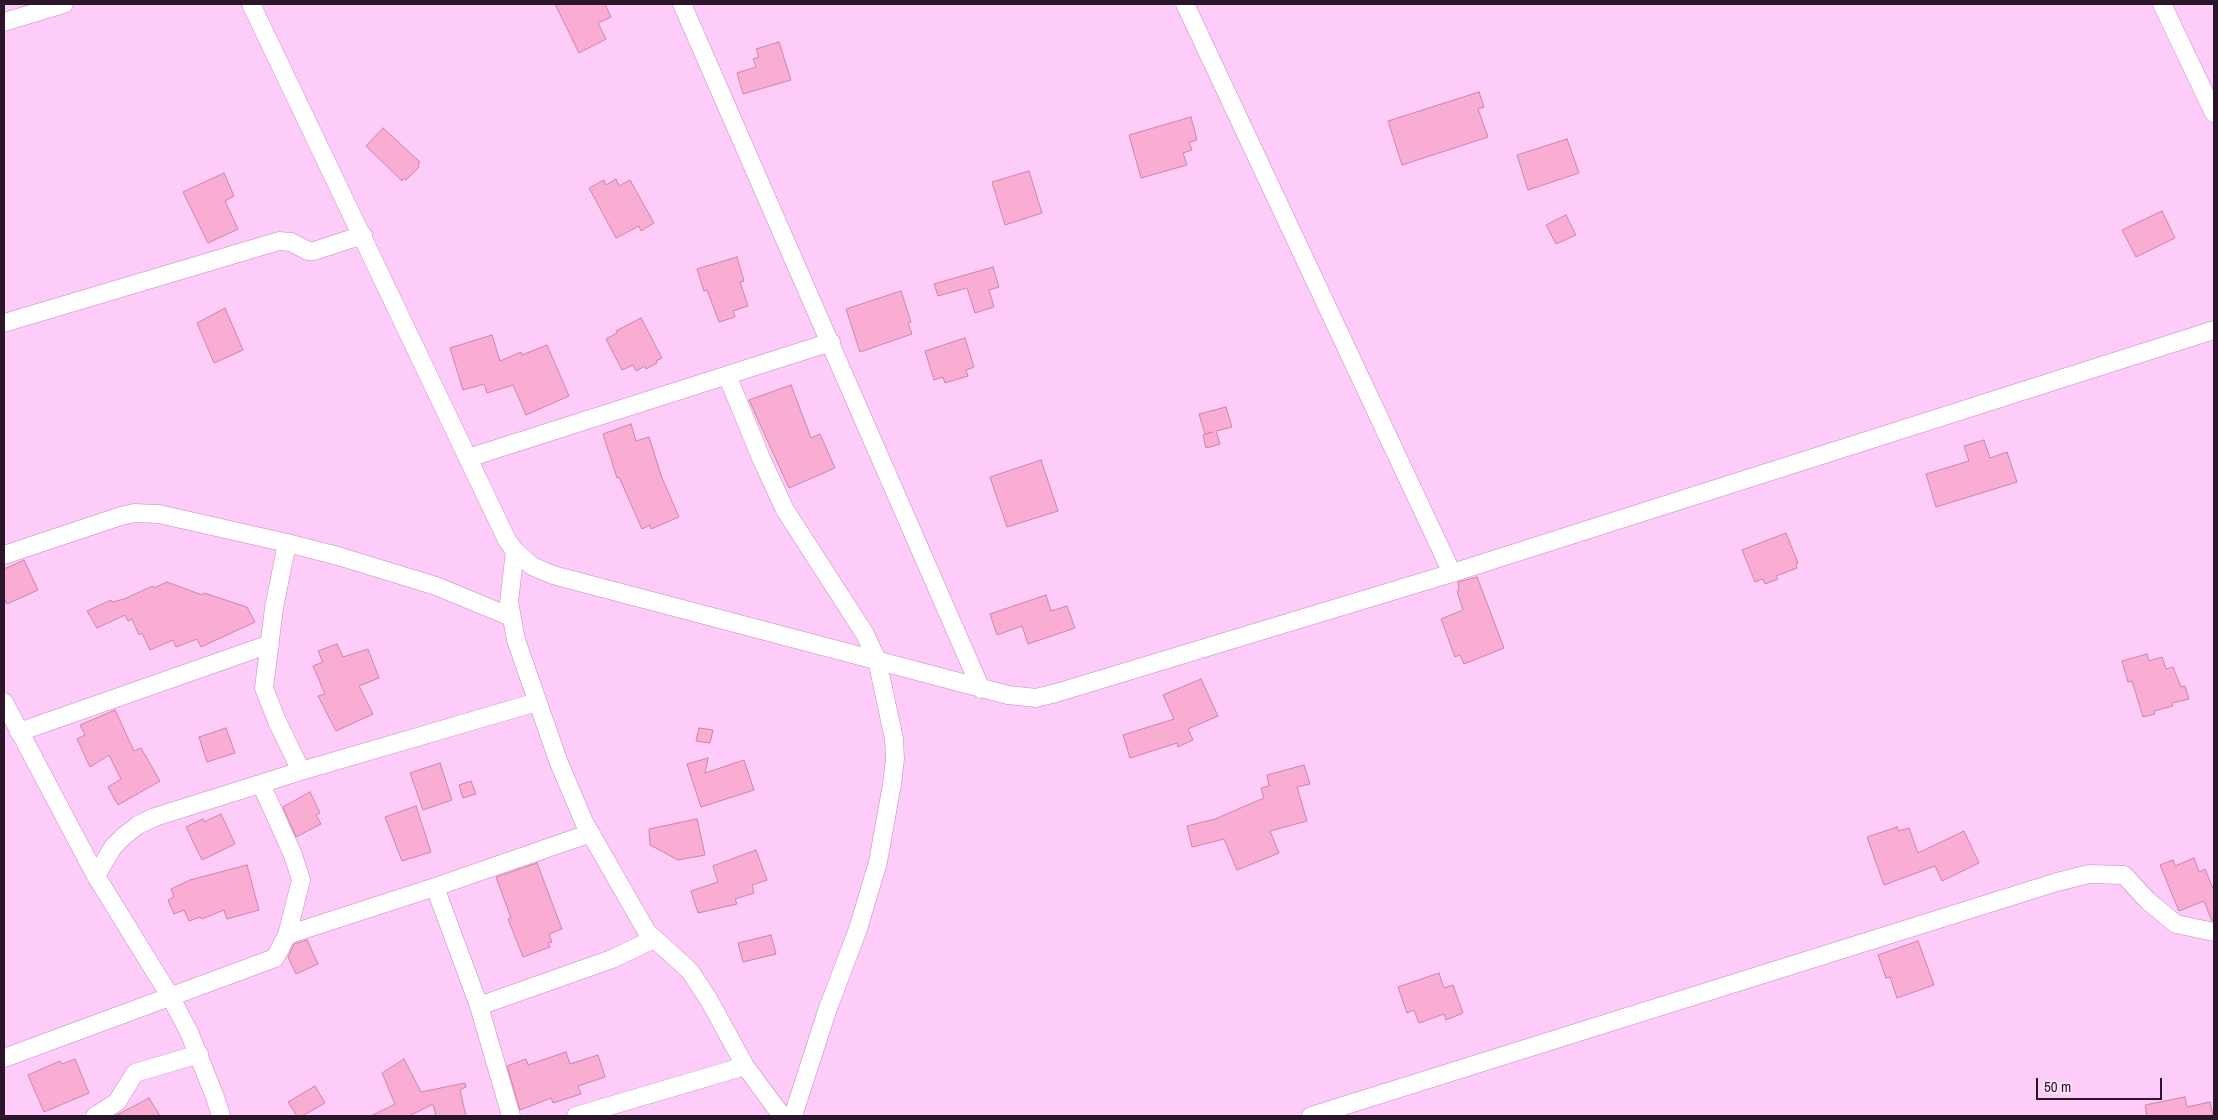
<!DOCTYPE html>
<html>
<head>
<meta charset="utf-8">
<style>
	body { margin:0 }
	#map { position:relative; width:2218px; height:1120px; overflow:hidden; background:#fdccf8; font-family:"Archivo Narrow",sans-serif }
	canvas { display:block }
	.frame { position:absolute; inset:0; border:5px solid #2b152a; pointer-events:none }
	.scale { position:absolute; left:2036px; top:1078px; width:126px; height:22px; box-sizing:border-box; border:2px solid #2b152a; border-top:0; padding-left:6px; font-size:15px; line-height:18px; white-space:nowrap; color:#2b152a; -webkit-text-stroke:4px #fbe2f8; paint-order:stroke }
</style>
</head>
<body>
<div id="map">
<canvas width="2218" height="1120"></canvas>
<div class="frame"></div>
<div class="scale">50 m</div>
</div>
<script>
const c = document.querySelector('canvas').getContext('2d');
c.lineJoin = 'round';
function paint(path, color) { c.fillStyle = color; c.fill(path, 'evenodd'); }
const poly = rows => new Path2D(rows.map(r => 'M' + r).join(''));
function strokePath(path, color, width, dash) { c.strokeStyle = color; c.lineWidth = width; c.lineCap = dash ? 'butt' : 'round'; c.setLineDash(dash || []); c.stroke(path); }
const building = poly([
	[555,4,605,4,611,17,598,23,606,39,579,53,555,4],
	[779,42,791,80,743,94,737,73,756,67,753,59,759,57,756,49,779,42],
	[1479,92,1484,107,1478,109,1488,137,1402,165,1388,121,1479,92],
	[1191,117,1197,140,1189,142,1192,150,1183,153,1187,165,1141,178,1129,135,1191,117],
	[383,128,420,162,418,165,419,167,406,180,404,178,402,181,366,146,383,128],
	[1567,139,1579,173,1528,190,1517,155,1567,139],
	[1029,171,1042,213,1005,225,992,182,1029,171],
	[224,173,234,196,225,201,238,229,208,243,183,192,224,173],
	[616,179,619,186,630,180,654,223,641,231,639,226,616,238,589,188,604,180,606,185,616,179],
	[2162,211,2175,238,2136,257,2122,230,2162,211],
	[1566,215,1576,235,1556,244,1546,225,1566,215],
	[737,257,744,281,740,282,748,306,733,311,735,317,719,322,707,290,704,291,697,269,737,257],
	[993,267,999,287,989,290,994,307,975,313,967,288,938,296,934,284,993,267],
	[901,291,911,322,908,323,912,334,860,352,846,309,901,291],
	[225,308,243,350,214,363,197,323,225,308],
	[641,318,662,358,656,361,657,363,646,369,645,366,636,371,633,365,622,370,606,339,617,333,616,331,641,318],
	[492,335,500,361,521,352,522,355,547,345,569,396,526,415,513,385,487,393,484,384,463,390,450,348,492,335],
	[965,338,974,367,966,370,968,376,945,383,943,377,934,380,925,351,965,338],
	[791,385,811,438,820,434,835,468,789,488,749,400,791,385],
	[1226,407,1232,427,1216,431,1220,444,1206,448,1203,435,1213,432,1205,434,1199,414,1226,407],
	[631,424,636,441,649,437,662,478,679,517,651,529,650,525,642,529,619,477,617,478,603,434,631,424],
	[1984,440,1990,458,2007,452,2017,482,1936,507,1926,474,1969,461,1964,446,1984,440],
	[1041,460,1058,511,1007,527,990,477,1041,460],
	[1786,533,1798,563,1796,564,1797,568,1776,576,1778,579,1765,584,1763,579,1755,582,1742,550,1786,533],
	[24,560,38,590,7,604,4,597,4,569,24,560],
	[1477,577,1504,648,1464,664,1460,655,1455,657,1441,619,1463,610,1457,591,1459,590,1458,582,1477,577],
	[167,582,202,595,204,593,247,607,255,622,201,647,197,639,176,647,173,640,150,650,142,633,139,635,132,619,128,621,125,615,97,628,87,611,111,600,112,602,124,599,153,586,154,588,167,582],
	[1046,595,1051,611,1067,606,1075,628,1028,644,1022,626,997,635,990,614,1046,595],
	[337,644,343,657,368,649,379,678,359,686,373,714,336,731,318,696,325,694,313,666,323,662,318,651,337,644],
	[2147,654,2149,661,2162,657,2166,669,2173,667,2181,687,2185,686,2189,699,2172,703,2173,706,2154,711,2155,714,2143,717,2132,681,2128,682,2122,661,2147,654],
	[1201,679,1218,716,1188,729,1193,740,1178,747,1177,743,1130,758,1123,735,1174,719,1163,695,1201,679],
	[115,710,134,751,141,748,160,781,118,805,108,787,121,779,109,755,90,767,77,739,85,735,80,725,115,710],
	[226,728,235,753,207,762,199,737,226,728],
	[699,728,713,730,710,743,696,741,699,728],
	[708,758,705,773,744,760,754,790,701,807,687,764,708,758],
	[440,763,452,800,423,810,410,773,440,763],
	[1304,765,1310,784,1297,787,1307,821,1270,831,1279,853,1237,870,1224,839,1192,847,1187,826,1215,819,1264,798,1261,788,1269,786,1267,775,1304,765],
	[471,781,476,794,463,798,459,785,471,781],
	[310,792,320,813,316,815,321,824,296,837,283,807,310,792],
	[416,806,431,852,402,861,385,817,416,806],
	[221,814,235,844,202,860,186,827,203,819,204,822,221,814],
	[697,819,705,855,678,860,650,845,649,829,697,819],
	[1897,827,1898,831,1909,828,1918,853,1964,831,1979,863,1942,881,1935,866,1884,885,1867,837,1897,827],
	[756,850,767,880,752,885,754,893,735,899,737,904,698,913,691,891,718,882,713,866,756,850],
	[2194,858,2199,872,2205,869,2214,891,2214,921,2212,921,2204,901,2179,911,2160,865,2173,860,2175,866,2194,858],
	[537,863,562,929,549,934,552,942,548,943,550,947,523,957,508,919,511,918,496,877,537,863],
	[247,865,259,910,227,919,224,910,202,919,200,917,189,921,184,910,174,914,168,900,174,897,171,889,190,880,247,865],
	[771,935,776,954,743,962,738,943,771,935],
	[307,940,318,964,296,974,288,957,294,944,307,940],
	[1918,941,1934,985,1897,998,1890,977,1886,978,1878,955,1918,941],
	[1439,973,1444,988,1453,985,1463,1013,1446,1020,1444,1014,1419,1023,1414,1010,1407,1013,1398,987,1439,973],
	[566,1052,570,1064,598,1055,605,1077,578,1086,581,1094,553,1103,551,1098,520,1110,507,1066,526,1059,528,1065,566,1052],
	[75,1059,89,1093,44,1112,28,1075,60,1061,62,1064,75,1059],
	[404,1059,421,1092,465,1083,466,1087,460,1090,466,1116,436,1116,433,1104,409,1116,371,1116,395,1104,382,1073,404,1059],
	[315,1086,325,1103,302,1116,297,1116,288,1102,315,1086],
	[2185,1097,2187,1107,2210,1102,2213,1116,2147,1116,2145,1105,2185,1097],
	[149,1098,160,1116,115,1116,149,1098]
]);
paint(building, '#faadd2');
strokePath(building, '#cd84a7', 1);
const minor = poly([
	[251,4,507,540,515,551,532,566,553,575,1008,695,1036,698,1056,693,1452,573,2214,330],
	[682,4,981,689],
	[1185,4,1452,573],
	[2162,4,2214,113],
	[4,22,64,4],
	[4,323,279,241,291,242,308,251,314,251,363,235],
	[727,375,761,458,785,510,865,634,877,660,894,739,895,759,892,784,878,862,858,929,827,1011,793,1116],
	[468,458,831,342],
	[287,543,274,608,264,688,277,721,301,771],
	[515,551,509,602,516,640,559,763,584,822,647,932,690,971,709,1000,745,1066,782,1116],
	[4,555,121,516,134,513,159,514,287,543,338,556,436,586,511,617],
	[4,702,96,876,170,996,189,1032,215,1097,221,1116],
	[19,732,270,644],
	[261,784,293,855,301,880,287,935],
	[96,876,113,847,124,836,138,825,155,817,301,771,537,702],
	[435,887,479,1006,511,1116],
	[479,1006,612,959,654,939],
	[4,1058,275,958,287,935,435,887,591,833],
	[95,1116,117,1102,135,1073,199,1054],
	[576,1116,745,1066],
	[1311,1116,2057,882,2089,874,2124,875,2148,901,2176,924,2214,932]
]);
strokePath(minor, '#c48abf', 19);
strokePath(minor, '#fff', 18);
</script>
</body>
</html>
